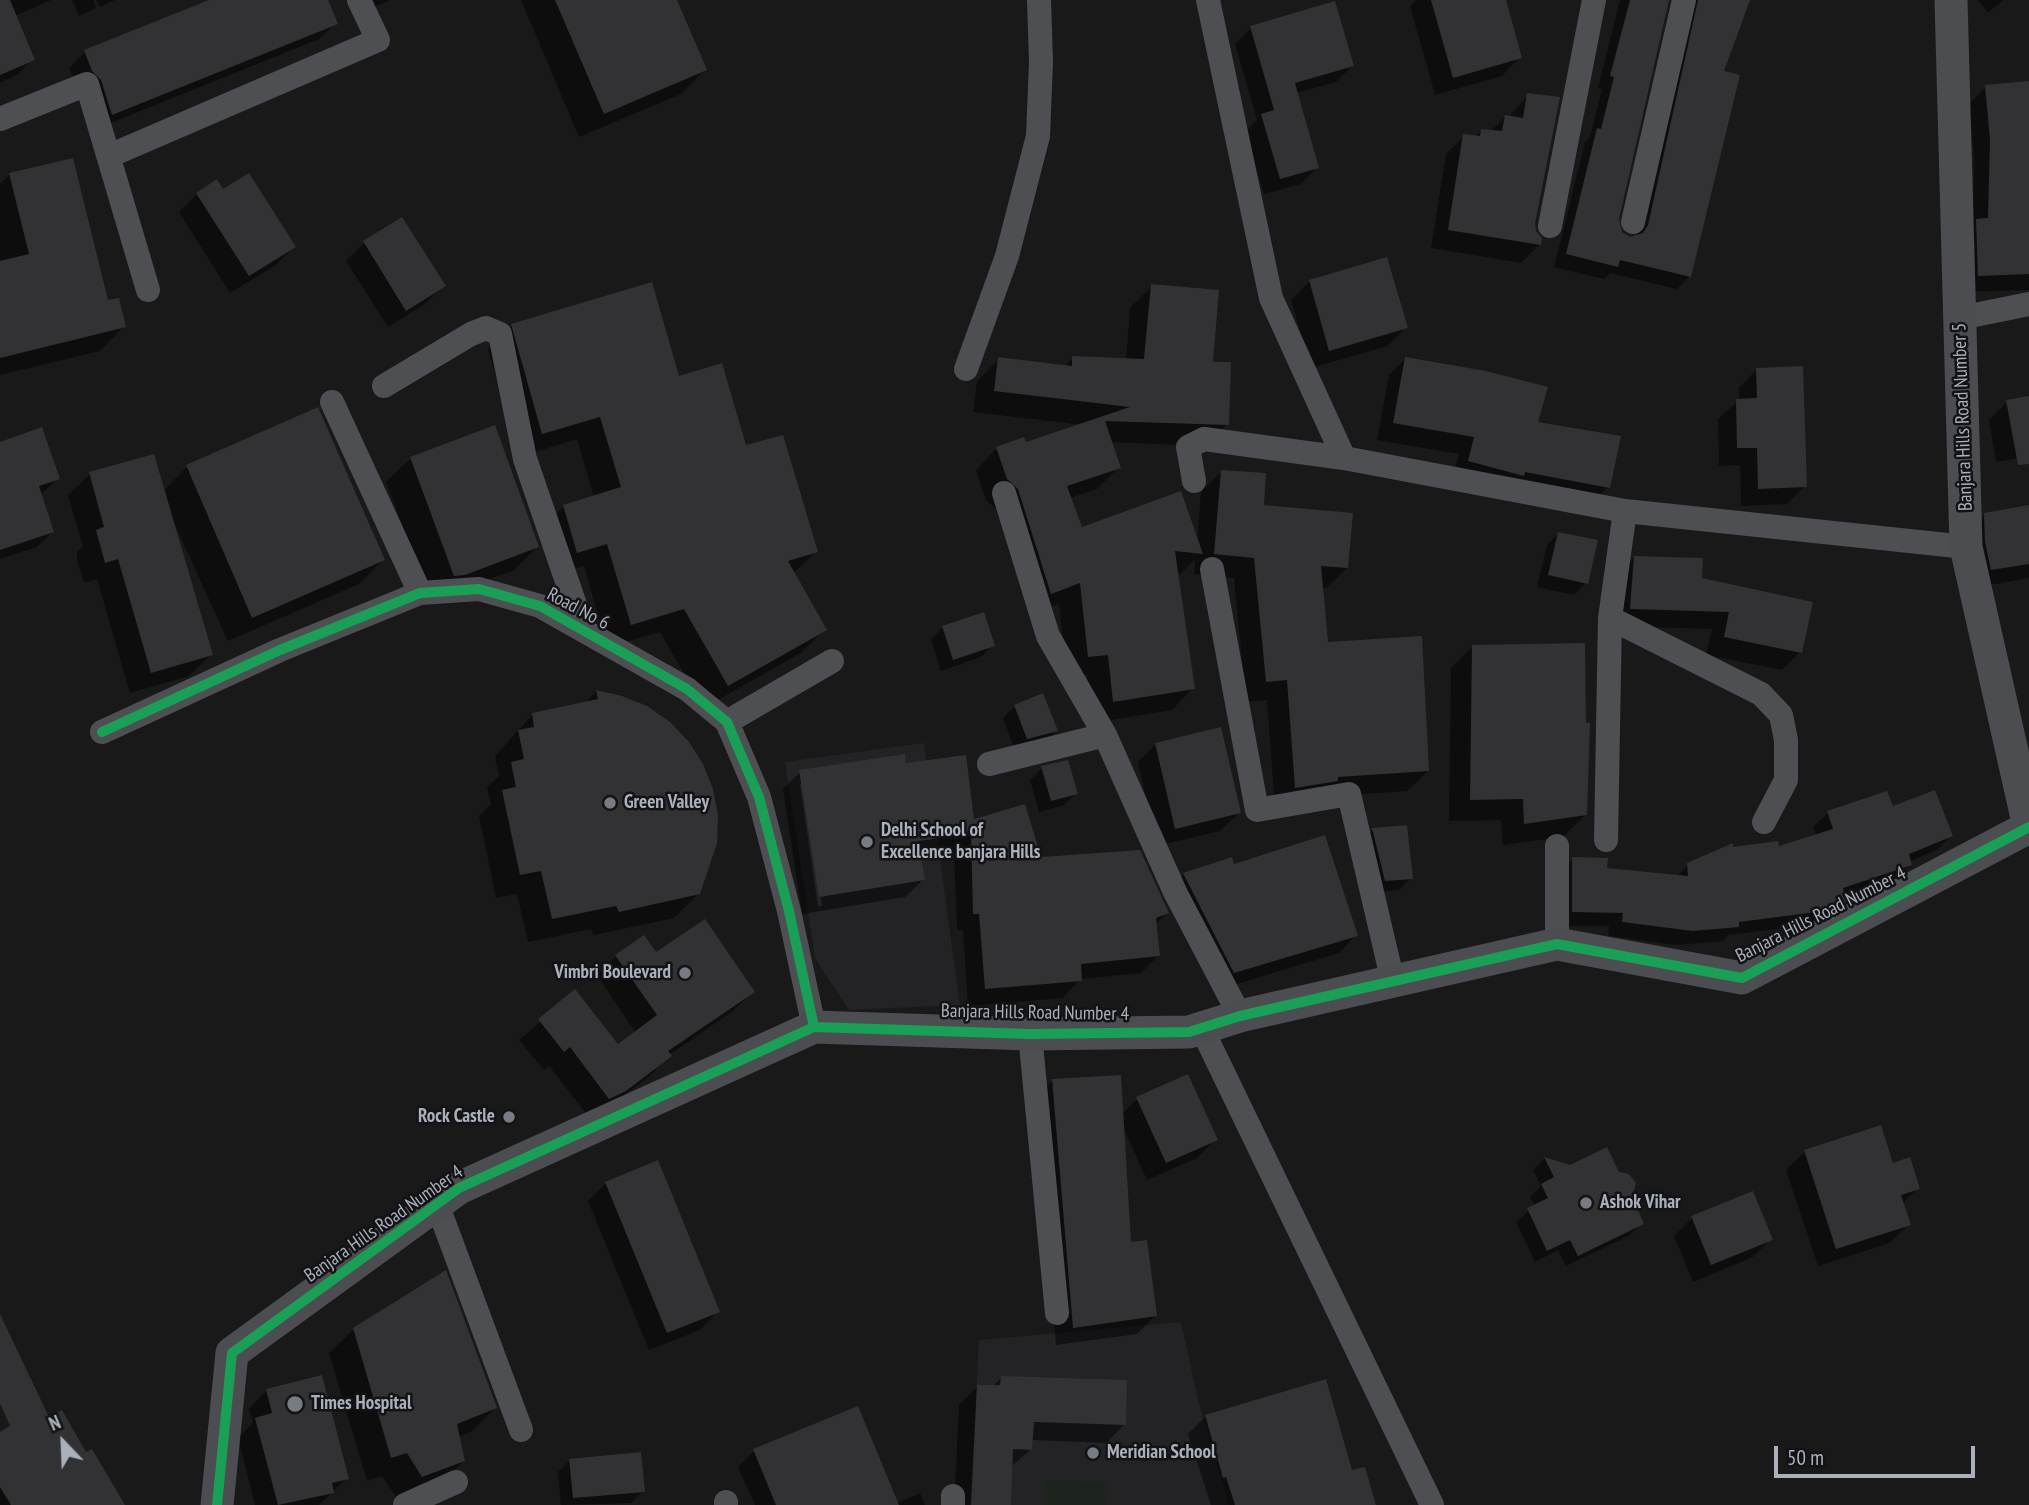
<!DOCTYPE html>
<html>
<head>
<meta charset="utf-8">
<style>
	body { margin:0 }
	#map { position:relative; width:2029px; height:1505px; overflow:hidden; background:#19191a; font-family:"PT Sans Narrow",sans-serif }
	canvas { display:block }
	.north { position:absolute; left:28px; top:1407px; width:70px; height:70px; -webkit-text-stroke:5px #131316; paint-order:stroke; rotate:337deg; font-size:19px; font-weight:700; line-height:28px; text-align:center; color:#aab0bb }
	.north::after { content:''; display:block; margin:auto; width:24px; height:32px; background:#aab0bb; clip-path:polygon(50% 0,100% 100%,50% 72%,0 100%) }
	.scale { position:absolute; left:1774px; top:1446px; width:201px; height:32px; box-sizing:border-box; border:4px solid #aab0bb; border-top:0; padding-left:9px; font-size:21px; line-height:24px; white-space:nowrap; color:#aab0bb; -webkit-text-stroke:5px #131316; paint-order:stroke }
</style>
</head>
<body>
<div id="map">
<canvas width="2029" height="1505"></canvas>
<div class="north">N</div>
<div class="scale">50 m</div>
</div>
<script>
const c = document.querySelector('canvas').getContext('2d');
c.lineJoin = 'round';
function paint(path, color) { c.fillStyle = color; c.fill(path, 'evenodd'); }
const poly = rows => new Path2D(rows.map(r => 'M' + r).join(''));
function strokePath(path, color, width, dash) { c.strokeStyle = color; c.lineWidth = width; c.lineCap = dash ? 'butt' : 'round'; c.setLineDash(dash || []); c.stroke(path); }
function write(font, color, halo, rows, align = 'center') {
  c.font = font + ' "PT Sans Narrow",sans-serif'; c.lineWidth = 5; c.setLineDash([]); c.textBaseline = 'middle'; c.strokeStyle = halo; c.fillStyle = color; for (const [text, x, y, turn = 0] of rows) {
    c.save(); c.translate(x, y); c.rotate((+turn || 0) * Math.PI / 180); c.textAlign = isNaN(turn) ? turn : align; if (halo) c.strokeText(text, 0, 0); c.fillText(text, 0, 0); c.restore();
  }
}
paint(poly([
	[924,743,960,1005,849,1010,815,958,785,762],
	[1181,1322,1198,1400,1229,1505,970,1505,979,1340]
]), '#232326');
paint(poly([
	[1046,1480,1107,1483,1106,1505,1045,1505]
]), '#1d241e');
paint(poly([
	[0,0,51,0,15,16,33,59,17,75,0,83],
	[72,0,93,0,96,8,79,16],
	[96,0,115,0,100,7],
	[211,0,326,0,336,23,319,39,96,129,69,68,85,52],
	[363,0,391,0,366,10],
	[521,0,675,0,705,70,681,94,579,137],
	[1416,0,1504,0,1520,57,1502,76,1435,95,1410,6],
	[1620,0,1667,0,1617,219,1621,234,1630,238,1636,237,1686,17,1677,0,1747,0,1722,73,1690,276,1677,289,1610,273,1604,279,1554,267,1585,142,1590,137,1602,89,1598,88],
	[1978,0,2003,0,1988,13],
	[1251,28,1352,66,1336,82,1296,93,1317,167,1301,184,1264,194,1245,132,1257,120,1235,44],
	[2029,83,2029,290,1962,292,1973,225,1974,157,1969,104,1986,87],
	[1528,95,1534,223,1539,245,1521,263,1431,248,1446,154,1464,136,1475,137,1482,130,1490,132,1505,117,1509,117],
	[10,174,124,326,100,351,0,375,0,184],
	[222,191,294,247,276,265,230,293,179,212,197,194],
	[364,243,443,285,425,304,388,327,346,261],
	[1386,260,1406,327,1388,346,1311,368,1291,300,1309,282],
	[1152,286,1211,363,1227,424,1206,446,1111,442,1119,467,1097,489,1070,498,1081,529,1197,541,1201,492,1222,471,1262,507,1347,568,1326,588,1321,588,1327,644,1428,771,1407,791,1320,797,1275,808,1267,700,1246,702,1234,578,1194,574,1195,559,1180,574,1176,574,1193,688,1172,710,1092,723,1087,675,1067,677,1059,604,1029,614,997,510,986,500,976,470,997,448,1024,445,1083,425,973,412,977,381,999,359,1064,367,1073,358,1126,360,1130,308],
	[512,326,678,378,745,447,816,551,793,574,825,629,801,653,704,708,660,632,607,647,584,566,554,575,540,530,564,506,594,497,577,439,519,457,488,349],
	[1405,359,1536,423,1608,487,1591,504,1452,478,1459,454,1377,440,1389,375],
	[1757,369,1805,486,1787,504,1741,506,1740,465,1719,466,1718,419,1739,400,1739,388],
	[2029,398,2029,456,1996,462,1989,420,2007,402],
	[317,410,383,560,359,584,228,641,168,510,211,655,189,676,130,693,97,579,84,583,77,560,77,552,83,547,68,495,90,474,163,491,187,467],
	[0,444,58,478,40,495,52,532,37,547,0,559],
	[411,458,537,547,513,571,430,599,386,482],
	[2029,507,2029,578,1973,588,1967,533,1985,514],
	[1559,533,1586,583,1574,595,1537,587,1547,545],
	[1634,558,1700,580,1800,652,1782,670,1706,655,1712,629,1613,626,1616,576],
	[943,627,993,645,981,657,941,671,931,639],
	[1473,646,1585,815,1563,837,1503,845,1501,820,1449,821,1451,668],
	[596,692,622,697,698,894,674,918,594,935,591,929,528,942,517,894,496,898,479,816,491,804,487,787,499,776,495,756,532,715,584,704],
	[1015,706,1056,731,1044,743,1015,750,1003,718],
	[1156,744,1239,813,1220,831,1157,846,1138,762],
	[905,765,973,822,1040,859,1167,913,1155,925,1158,956,1141,973,1080,979,1063,998,968,1006,963,930,957,930,954,851,919,855,923,880,905,897,802,914,783,789,800,772],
	[800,784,803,784,822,906,818,906],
	[1042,768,1076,793,1064,805,1039,812,1030,780],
	[1891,808,1951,836,1937,850,1909,862,1910,864,1896,879,1843,897,1844,901,1830,915,1793,927,1728,935,1723,941,1677,945,1608,936,1609,926,1558,926,1558,874,1573,859,1606,870,1676,877,1688,865,1731,849,1777,848,1816,836,1813,827,1828,813],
	[1373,830,1411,878,1399,890,1373,893,1361,842],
	[1231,859,1233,866,1356,935,1339,953,1217,990,1166,891,1184,874],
	[656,955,752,992,733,1011,669,1055,650,1076,604,1110,589,1117,549,1066,544,1070,519,1040,575,992,618,1046,636,1033,597,975,616,956],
	[1053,1080,1122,1114,1137,1099,1215,1139,1197,1158,1147,1180,1122,1125,1129,1244,1155,1316,1137,1334,1056,1345,1035,1098],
	[1805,1152,1892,1165,1918,1188,1902,1204,1909,1224,1890,1243,1818,1266,1786,1170],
	[1544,1159,1570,1166,1630,1198,1642,1223,1630,1235,1566,1266,1558,1250,1535,1262,1516,1222,1535,1206,1530,1197,1541,1186,1533,1170],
	[606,1183,718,1311,700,1330,649,1350,588,1201],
	[1692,1218,1771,1239,1753,1257,1693,1282,1674,1236],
	[354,1329,495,1408,471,1432,458,1437,464,1461,439,1485,398,1500,382,1476,367,1481,329,1353],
	[1001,1378,1124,1425,1106,1443,1031,1440,1031,1449,1011,1467,1009,1505,954,1505,959,1405,977,1387,992,1387],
	[1325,1381,1351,1473,1374,1505,1211,1505,1188,1434,1205,1417],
	[267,1390,347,1478,319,1505,255,1505,238,1438,253,1423,249,1409],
	[49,1419,123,1505,0,1505,0,1434],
	[754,1451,897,1503,920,1493,925,1505,755,1505,738,1467],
	[570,1460,643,1491,631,1503,561,1505,558,1472]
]), '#0007');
paint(poly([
	[0,0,10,0,35,60,0,75],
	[209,0,328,0,338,24,112,115,101,80,92,71,84,50],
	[555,0,677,0,707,70,604,114],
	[1431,0,1506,0,1522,58,1453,78],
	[1630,0,1669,0,1619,219,1622,232,1630,237,1643,233,1648,225,1698,0,1750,0,1724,71,1740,75,1691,277,1620,260,1618,267,1566,254,1597,128,1601,129,1614,77,1610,76],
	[1335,1,1354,66,1295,83,1319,168,1280,179,1261,114,1274,110,1250,26],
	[2029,81,2029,274,1978,276,1976,219,1988,218,1990,140,1985,85],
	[1527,93,1560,97,1535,223,1536,231,1542,238,1541,245,1448,230,1463,134,1480,136,1481,129,1502,131,1505,115,1523,118],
	[73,158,108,300,119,298,126,327,0,358,0,261,29,254,9,173],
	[249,173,296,247,249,276,196,193,217,179,223,189],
	[402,217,446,286,406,311,363,241],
	[1387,257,1408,328,1329,351,1309,280],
	[652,282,679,376,722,363,746,445,783,435,818,552,788,561,827,630,728,686,684,609,631,625,607,544,577,553,563,505,621,487,600,417,542,434,511,324],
	[1151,284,1219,290,1213,362,1231,362,1229,425,1105,421,1121,468,1067,486,1082,527,1181,491,1203,554,1175,551,1195,689,1113,702,1108,655,1088,657,1080,583,1051,594,1018,489,1007,479,996,447,1024,437,1026,442,1130,407,994,391,998,357,1072,366,1072,356,1144,359],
	[1405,357,1486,371,1548,387,1538,422,1621,436,1610,488,1525,472,1524,476,1468,461,1474,437,1393,423],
	[1803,366,1807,487,1758,489,1757,448,1737,448,1736,399,1757,398,1756,368],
	[2029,396,2029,464,2018,465,2006,400],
	[318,407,385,560,252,618,186,465],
	[495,425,539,547,465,575,454,576,410,457],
	[42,427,60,479,39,486,54,532,0,550,0,442],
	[154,454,213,655,151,673,118,559,105,563,96,530,104,527,89,472],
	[1221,470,1266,473,1264,505,1353,513,1348,568,1321,566,1328,642,1422,636,1429,771,1338,777,1338,781,1295,788,1287,680,1266,682,1254,558,1214,554],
	[2029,505,2029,564,1991,570,1985,542,1984,513],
	[1558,532,1598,540,1588,584,1548,575],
	[1634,556,1703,558,1702,578,1813,602,1802,653,1724,637,1729,612,1630,609],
	[984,612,995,646,953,660,942,626],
	[1585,643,1586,723,1590,723,1587,815,1524,824,1523,799,1470,800,1472,645],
	[596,690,622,696,647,706,670,722,689,742,703,764,713,789,718,816,717,843,700,894,619,912,616,906,552,919,541,871,520,875,502,790,516,787,511,762,524,759,518,730,534,727,532,713,598,699],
	[1043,693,1058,731,1027,739,1014,705],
	[1221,727,1241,813,1175,829,1155,743],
	[905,754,906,763,966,755,974,819,1025,804,1041,857,1140,850,1169,913,1156,918,1160,956,1081,964,1082,981,985,989,979,914,973,914,971,834,918,841,925,880,819,897,799,770],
	[1068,760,1078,794,1051,801,1041,766],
	[1935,790,1953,836,1909,854,1912,865,1843,888,1846,902,1809,913,1739,922,1739,927,1693,931,1622,922,1623,913,1572,912,1572,857,1608,858,1607,868,1688,876,1687,863,1733,843,1733,847,1778,841,1779,846,1833,829,1827,811,1887,791,1893,806],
	[1407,825,1413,879,1385,881,1372,828],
	[1325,835,1358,936,1234,973,1183,873,1232,857,1234,864],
	[705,919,755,992,668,1051,672,1056,626,1091,609,1099,570,1047,564,1052,538,1019,575,989,618,1044,657,1015,615,955,644,935,656,952],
	[1188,1074,1218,1140,1166,1163,1136,1097],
	[1121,1075,1131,1242,1147,1240,1157,1316,1073,1328,1052,1079],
	[1881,1125,1893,1163,1910,1157,1920,1189,1901,1195,1911,1225,1836,1249,1804,1150],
	[1607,1147,1619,1172,1629,1174,1636,1183,1632,1197,1644,1224,1578,1256,1570,1240,1547,1251,1527,1208,1548,1198,1541,1184,1554,1177,1544,1157,1570,1165],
	[658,1160,720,1312,667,1333,605,1182],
	[1753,1191,1773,1240,1711,1265,1691,1216],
	[446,1270,497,1408,457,1424,465,1461,422,1477,407,1453,391,1458,353,1328],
	[0,1314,49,1417,62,1410,86,1452,92,1449,125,1505,11,1505,0,1487,0,1432,10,1426,0,1403],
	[322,1375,349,1479,332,1483,334,1493,278,1505,255,1418,272,1413,266,1389],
	[1001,1376,1127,1380,1126,1425,1034,1422,1032,1450,1013,1449,1011,1505,971,1505,977,1385,1000,1385],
	[1326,1379,1352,1470,1365,1467,1376,1505,1235,1505,1226,1477,1223,1478,1205,1415],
	[858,1406,899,1505,776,1505,753,1449],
	[641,1452,645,1492,573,1498,569,1459]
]), '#323234');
strokePath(poly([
	[0,119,87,84,148,290],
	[109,156,378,40,359,0],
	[1633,222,1684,0],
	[1550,226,1594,0],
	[1960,318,2029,304],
	[966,369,1007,256,1038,136,1041,62,1039,0],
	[384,386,471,334,486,328,500,334,525,459,584,631],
	[332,402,420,593],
	[1344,458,1625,511,1966,547],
	[1194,481,1188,447,1204,439,1344,458,1271,298,1208,0],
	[1004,493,1048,636,1105,735],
	[1625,511,1610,618,1761,694,1781,715,1786,740,1786,780,1764,822],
	[1212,569,1257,810,1349,794,1393,982],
	[727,722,832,661],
	[102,732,280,650,420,593,479,589,540,606,687,689,727,722,759,797,789,911,814,1027],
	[989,764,1105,735,1175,892,1240,1016],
	[1606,840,1610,618],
	[1557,846,1557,944],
	[1202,1029,1432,1505],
	[1030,1034,1057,1313],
	[437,1204,521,1430],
	[726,1502,726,1505],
	[405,1505,456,1482],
	[953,1505,953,1496]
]), '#4d4f53', 24);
strokePath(poly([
	[1951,0,1966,547,2029,827],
	[217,1505,232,1353,459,1188,814,1027,1030,1034,1189,1032,1240,1016,1557,944,1742,978,2029,827]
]), '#4c4d51', 33);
strokePath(poly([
	[102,732,280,650,420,593,479,589,540,606,687,689,727,722,759,797,789,911,814,1027],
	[217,1505,232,1353,459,1188,814,1027,1030,1034,1189,1032,1240,1016,1557,944,1742,978,2029,827]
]), '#1a9f57', 10);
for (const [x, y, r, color] of [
	[610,803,7,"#777b83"],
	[867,842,7,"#777b83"],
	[685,973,7,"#777b83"],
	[509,1117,7,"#777b83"],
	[1586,1203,7,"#777b83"],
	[295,1404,9,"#777b83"],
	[1093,1453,7,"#777b83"]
]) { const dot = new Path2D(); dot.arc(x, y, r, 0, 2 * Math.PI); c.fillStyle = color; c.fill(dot); strokePath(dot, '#131316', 2.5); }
write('19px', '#aab0bb', '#131316', [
	["Banjara Hills Road Number 5",1963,417,-92],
	["Road No 6",578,609,28],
	["Banjara Hills Road Number 4",1821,915,-27],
	["Banjara Hills Road Number 4",1035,1013,1],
	["Banjara Hills Road Number 4",384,1224,-35]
]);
write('bold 19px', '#aab0bb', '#131316', [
	["Green Valley",624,803],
	["Delhi School of",881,831],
	["Excellence banjara Hills",881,853],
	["Vimbri Boulevard",671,973,"right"],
	["Rock Castle",495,1117,"right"],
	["Ashok Vihar",1600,1203],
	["Times Hospital",311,1404],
	["Meridian School",1107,1453]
], 'left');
</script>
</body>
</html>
